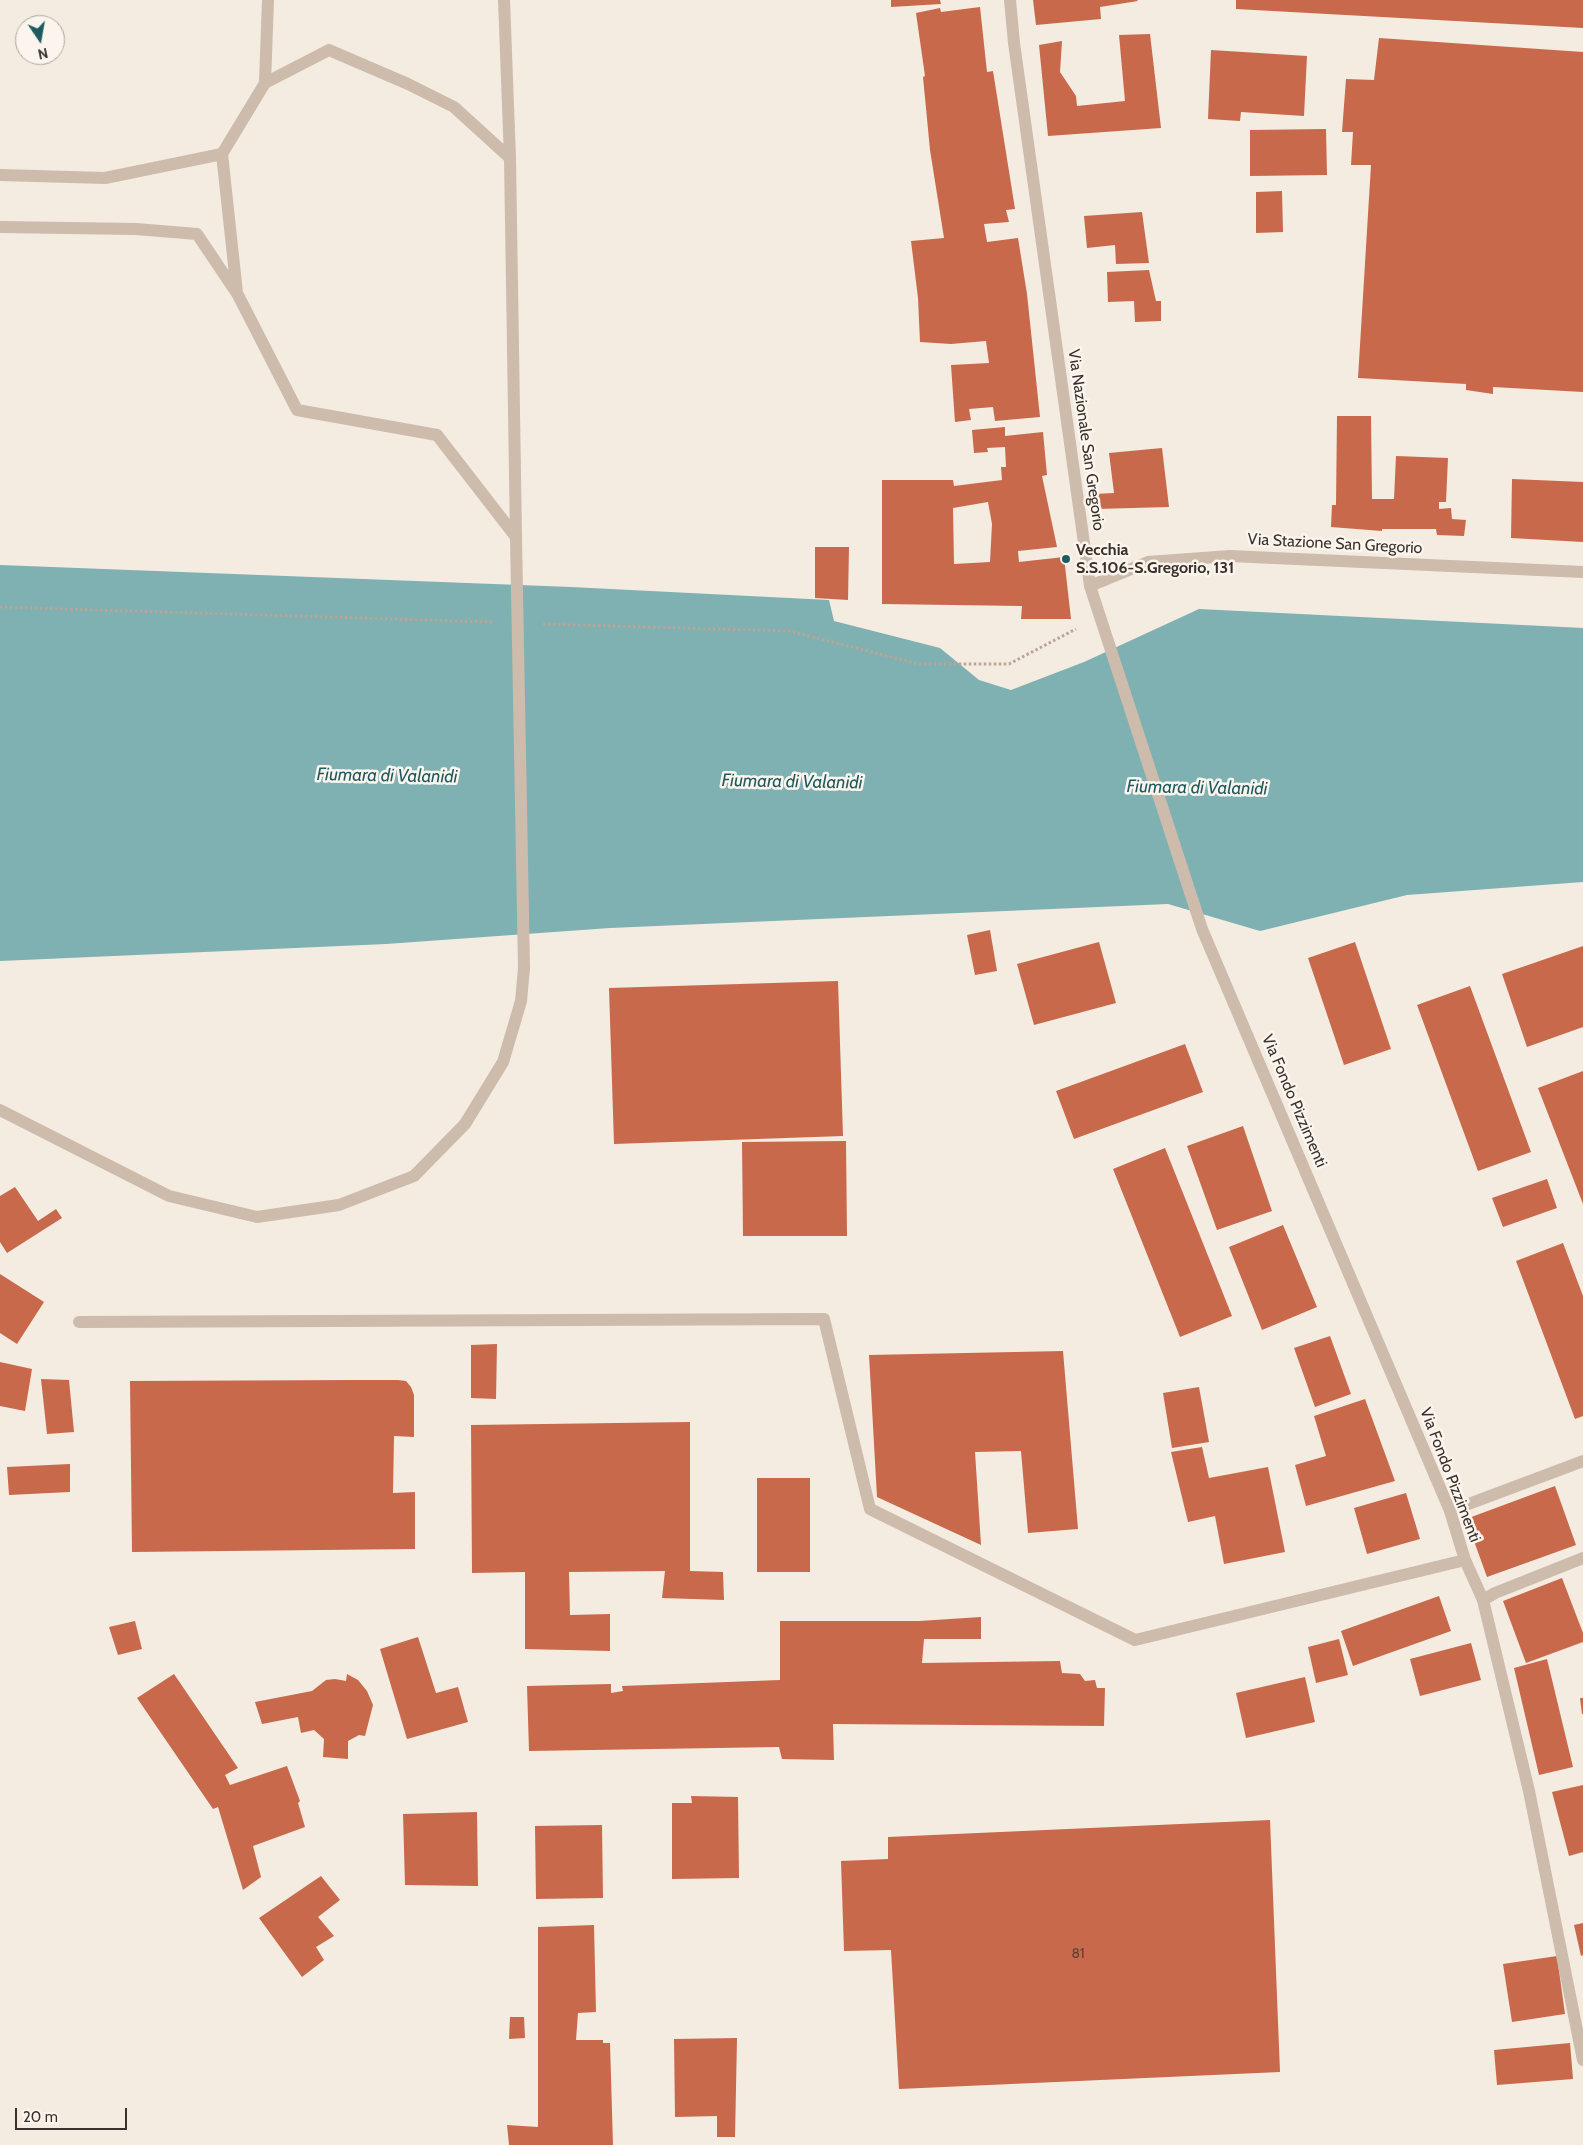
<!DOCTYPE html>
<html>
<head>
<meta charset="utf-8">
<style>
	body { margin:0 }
	#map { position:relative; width:1583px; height:2145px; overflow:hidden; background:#f4ebe1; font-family:Cabin,sans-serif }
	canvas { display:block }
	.north { position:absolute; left:15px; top:15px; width:50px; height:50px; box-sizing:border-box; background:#fbf5ee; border:1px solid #aea6a0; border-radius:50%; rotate:168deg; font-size:14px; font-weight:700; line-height:20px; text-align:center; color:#3b302b }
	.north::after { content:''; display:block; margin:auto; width:18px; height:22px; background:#1f5a5e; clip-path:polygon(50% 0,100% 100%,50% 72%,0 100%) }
	.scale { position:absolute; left:15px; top:2108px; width:112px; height:22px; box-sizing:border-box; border:2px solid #3b302b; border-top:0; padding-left:6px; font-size:15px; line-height:18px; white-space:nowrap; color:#3b302b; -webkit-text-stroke:4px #fbf5ee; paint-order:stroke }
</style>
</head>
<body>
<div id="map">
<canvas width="1583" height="2145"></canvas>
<div class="north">N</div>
<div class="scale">20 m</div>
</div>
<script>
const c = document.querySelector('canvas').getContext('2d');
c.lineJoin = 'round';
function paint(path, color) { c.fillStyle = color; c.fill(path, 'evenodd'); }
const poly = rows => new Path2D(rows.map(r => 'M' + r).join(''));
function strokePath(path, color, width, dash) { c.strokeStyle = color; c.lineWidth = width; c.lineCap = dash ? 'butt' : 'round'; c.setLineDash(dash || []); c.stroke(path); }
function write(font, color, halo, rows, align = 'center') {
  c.font = font + ' Cabin,sans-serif'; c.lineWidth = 5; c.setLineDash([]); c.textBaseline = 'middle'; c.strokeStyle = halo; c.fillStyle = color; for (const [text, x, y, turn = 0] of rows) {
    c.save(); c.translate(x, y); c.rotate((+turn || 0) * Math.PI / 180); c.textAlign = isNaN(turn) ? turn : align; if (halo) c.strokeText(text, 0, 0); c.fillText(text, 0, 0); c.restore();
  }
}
paint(poly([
	[0,565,571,587,829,600,834,621,940,648,979,680,1011,690,1084,662,1199,609,1583,628,1583,882,1407,895,1260,931,1168,904,610,928,386,944,0,961]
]), '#7fb0b2');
paint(poly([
	[891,0,940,0,941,4,891,7],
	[1033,0,1137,0,1138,1,1100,7,1101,19,1036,25],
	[1236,0,1583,0,1583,28,1236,9],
	[980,7,987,72,993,71,1015,209,1006,210,1009,222,984,224,987,242,1018,238,1027,294,1040,417,995,421,993,407,969,409,971,420,955,422,951,365,989,363,986,341,951,344,920,342,918,298,911,241,944,238,930,150,923,77,925,76,916,13,940,8,941,12],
	[1150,34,1161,128,1048,136,1039,45,1062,41,1060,72,1076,96,1077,106,1125,101,1119,35],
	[1379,38,1583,52,1583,392,1493,387,1493,394,1466,390,1466,384,1358,378,1371,165,1351,165,1353,132,1342,132,1346,79,1374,80],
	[1211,50,1307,56,1304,116,1241,112,1240,121,1208,119],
	[1326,129,1327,175,1250,176,1250,130],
	[1282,191,1283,232,1256,233,1256,192],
	[1142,212,1149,263,1116,264,1115,245,1087,248,1084,216],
	[1149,270,1156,301,1161,301,1161,321,1135,322,1134,301,1108,302,1107,272],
	[1337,416,1371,416,1372,499,1394,499,1396,456,1448,458,1446,502,1439,502,1439,509,1451,508,1452,519,1466,520,1464,536,1437,535,1436,529,1382,529,1382,531,1331,527,1332,505,1336,505],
	[1005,427,1005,436,1043,432,1047,475,1042,476,1057,547,1018,551,1019,562,1064,557,1071,619,1021,619,1022,606,882,604,882,480,953,480,954,486,1002,480,1001,467,1006,467,1005,447,987,448,988,452,974,453,972,430],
	[988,502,992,524,990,562,954,564,953,508],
	[1162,448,1169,507,1096,509,1094,494,1114,493,1109,453],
	[1512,479,1583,482,1583,542,1511,538],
	[815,547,849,547,848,600,815,598],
	[990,930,997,971,975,975,967,935],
	[1099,942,1116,1003,1034,1025,1017,964],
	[1355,942,1391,1049,1344,1065,1308,958],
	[1583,946,1583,1027,1527,1047,1502,974],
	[838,981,843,1136,614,1144,609,988],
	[1470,986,1531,1152,1478,1171,1417,1005],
	[1185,1044,1203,1092,1074,1139,1056,1091],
	[1583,1071,1583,1204,1538,1088],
	[1243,1126,1272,1211,1217,1230,1187,1146],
	[846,1141,847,1236,743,1236,742,1142],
	[1165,1148,1232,1316,1180,1337,1113,1169],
	[1547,1179,1557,1208,1503,1227,1492,1198],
	[15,1187,38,1221,56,1209,62,1218,7,1253,0,1242,0,1196],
	[1283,1225,1317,1307,1262,1330,1229,1247],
	[1563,1243,1583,1296,1583,1416,1575,1419,1516,1261],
	[0,1274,44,1302,17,1344,0,1333],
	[1330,1336,1351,1394,1315,1407,1294,1348],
	[497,1344,496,1399,471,1398,471,1345],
	[1063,1351,1078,1529,1028,1533,1021,1451,975,1452,981,1545,877,1497,869,1355],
	[0,1362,32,1369,25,1411,0,1406],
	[41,1379,69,1380,74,1432,47,1434],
	[355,1380,398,1380,406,1381,411,1387,414,1395,414,1437,394,1436,393,1493,415,1492,415,1549,132,1552,130,1381],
	[1199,1387,1209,1442,1172,1448,1163,1393],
	[1365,1399,1395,1481,1306,1506,1295,1465,1326,1456,1314,1416],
	[690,1422,690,1571,723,1572,724,1600,662,1598,665,1571,569,1572,570,1615,610,1614,610,1651,525,1649,525,1572,472,1573,471,1425],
	[1202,1447,1209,1478,1268,1467,1285,1552,1224,1564,1215,1516,1188,1522,1171,1452],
	[70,1464,70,1492,9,1495,7,1467],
	[757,1478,810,1478,810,1572,757,1572],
	[1555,1486,1576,1545,1487,1577,1466,1519],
	[1406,1493,1420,1539,1367,1554,1354,1508],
	[1562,1578,1583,1633,1583,1642,1526,1663,1503,1601],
	[1439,1596,1451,1631,1353,1666,1341,1631],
	[981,1617,981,1639,924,1639,922,1663,1060,1661,1062,1673,1080,1674,1085,1681,1095,1680,1097,1688,1105,1688,1104,1726,833,1724,834,1760,782,1759,779,1747,529,1751,527,1686,611,1684,611,1693,623,1691,622,1686,780,1680,780,1621,919,1621],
	[135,1621,142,1649,118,1655,109,1627],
	[418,1637,436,1693,458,1687,468,1722,407,1739,380,1649],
	[1339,1639,1348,1675,1316,1683,1308,1647],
	[1471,1643,1481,1680,1420,1696,1410,1659],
	[1547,1659,1573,1767,1539,1775,1514,1668],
	[174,1674,238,1768,225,1775,230,1785,287,1766,300,1801,298,1803,305,1827,253,1846,261,1877,243,1890,218,1807,213,1809,137,1698],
	[347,1674,358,1680,367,1691,373,1705,365,1736,359,1735,348,1741,348,1759,323,1757,324,1739,314,1730,301,1733,298,1717,262,1724,255,1702,312,1691,326,1680,335,1679,346,1681],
	[1305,1677,1315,1722,1246,1738,1236,1693],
	[1580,1698,1583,1698,1583,1714,1582,1714],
	[1583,1785,1583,1852,1569,1856,1552,1792],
	[691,1796,738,1797,739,1878,672,1879,672,1803,692,1803],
	[477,1812,478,1886,405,1885,403,1814],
	[1270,1820,1280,2072,899,2089,891,1950,844,1951,841,1861,888,1859,888,1837],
	[602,1825,603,1898,536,1899,535,1826],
	[321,1876,340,1900,318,1917,334,1936,316,1947,324,1960,302,1977,259,1918],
	[1583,1923,1583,1955,1581,1956,1574,1925],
	[594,1925,596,2012,578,2013,576,2040,603,2040,603,2043,610,2043,613,2145,509,2145,507,2125,538,2127,538,1927],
	[1557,1956,1565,2014,1512,2022,1503,1964],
	[510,2017,524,2017,525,2038,509,2039],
	[737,2038,735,2137,717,2137,717,2116,675,2117,674,2039],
	[1570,2043,1573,2079,1497,2085,1494,2050]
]), '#c8694b');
strokePath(poly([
	[0,607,492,622],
	[543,624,789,631,919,664,1009,664,1076,629]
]), '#b9a596', 3, [2.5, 2.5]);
strokePath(poly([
	[1483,1600,1495,1593,1583,1558]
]), '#cdbbac', 12);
strokePath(poly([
	[504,0,510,158,516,537],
	[265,83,268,0],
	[222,154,237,293],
	[0,175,105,178,222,154,265,83,329,50,408,84,454,107,510,158],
	[0,227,136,229,197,234,238,295,297,410,437,435,516,537],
	[1090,586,1148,562,1230,556,1583,572],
	[0,1110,169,1196,257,1217,339,1205,414,1176,465,1124,503,1062,521,1001,524,968],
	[79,1322,824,1319,870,1509,1135,1640,1465,1560],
	[1450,1511,1583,1461]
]), '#cdbbac', 12);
strokePath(poly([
	[1010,0,1014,43,1090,586,1202,929,1450,1511,1465,1560,1483,1600,1529,1791,1583,2060]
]), '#cdbbac', 12);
strokePath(poly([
	[516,537,524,968]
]), '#cdbbac', 12);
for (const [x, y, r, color] of [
	[1066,559,5,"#1f5a5e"]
]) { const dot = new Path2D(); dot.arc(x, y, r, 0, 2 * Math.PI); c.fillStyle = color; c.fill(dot); strokePath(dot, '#fbf5ee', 2); }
write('14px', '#5e3e33', null, [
	["81",1078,1954]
]);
write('16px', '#3b302b', '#fbf5ee', [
	["Via Nazionale San Gregorio",1086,440,82],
	["Via Stazione San Gregorio",1335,544,3],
	["Via Fondo Pizzimenti",1294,1101,67],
	["Via Fondo Pizzimenti",1450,1475,69]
]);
write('bold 16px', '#3b302b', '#fbf5ee', [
	["Vecchia",1076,550],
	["S.S.106-S.Gregorio, 131",1076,568]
], 'left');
write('italic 18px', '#1f5a5e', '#fbf5ee', [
	["Fiumara di Valanidi",387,776,1],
	["Fiumara di Valanidi",792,782,1],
	["Fiumara di Valanidi",1197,788,1]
]);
</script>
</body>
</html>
